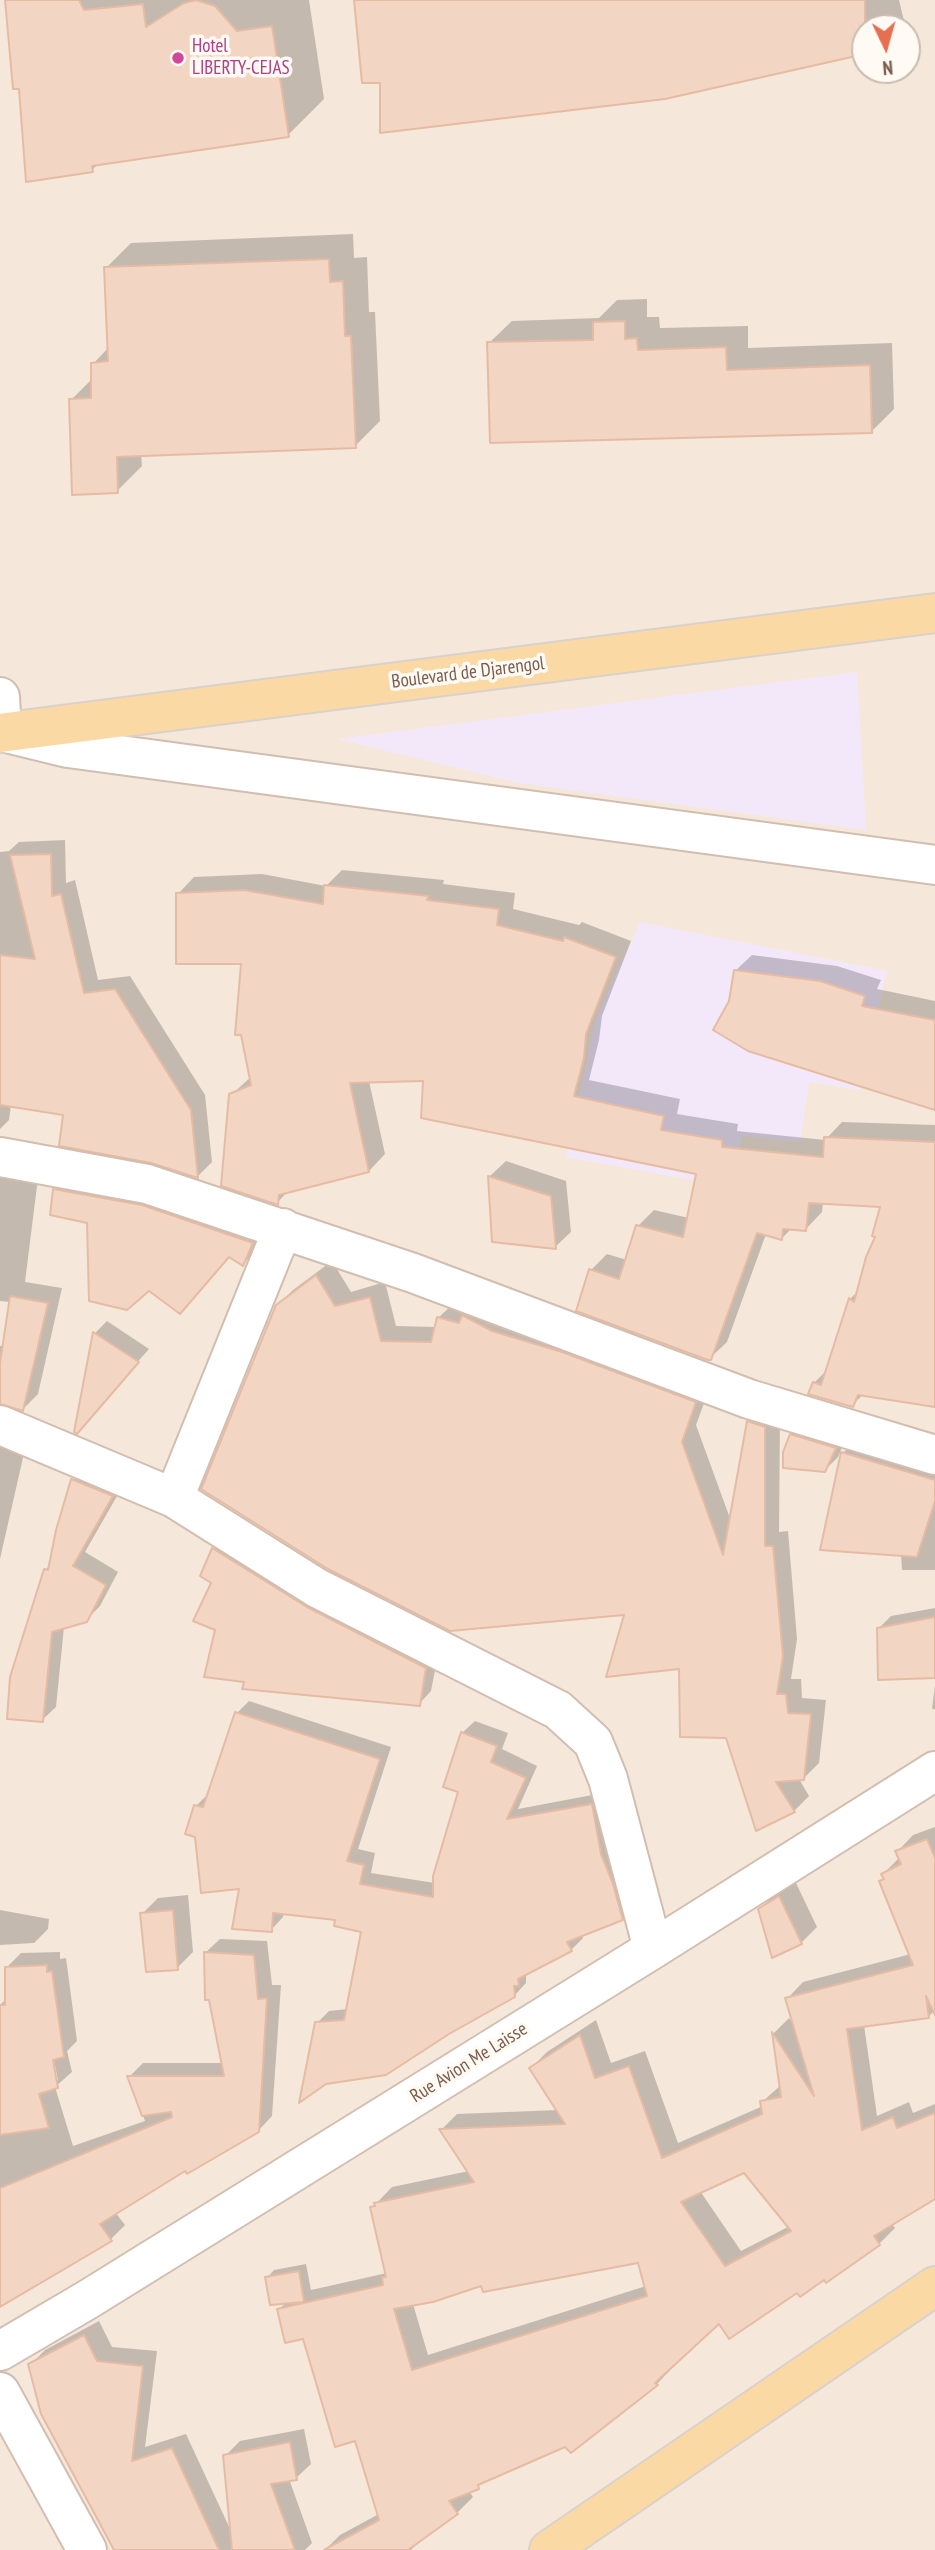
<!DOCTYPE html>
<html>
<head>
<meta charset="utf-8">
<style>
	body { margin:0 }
	#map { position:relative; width:935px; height:2550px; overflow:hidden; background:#fdf6ec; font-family:"PT Sans Narrow",sans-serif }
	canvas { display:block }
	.north { position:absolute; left:851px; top:14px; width:70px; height:70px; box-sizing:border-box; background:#fffaf3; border:2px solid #cabbb1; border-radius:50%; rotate:175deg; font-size:19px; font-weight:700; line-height:28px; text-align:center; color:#7a5c4d }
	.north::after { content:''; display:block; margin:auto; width:24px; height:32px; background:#e76f51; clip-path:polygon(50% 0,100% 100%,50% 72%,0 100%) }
</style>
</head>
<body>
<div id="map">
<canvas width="935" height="2550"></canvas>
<div class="north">N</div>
</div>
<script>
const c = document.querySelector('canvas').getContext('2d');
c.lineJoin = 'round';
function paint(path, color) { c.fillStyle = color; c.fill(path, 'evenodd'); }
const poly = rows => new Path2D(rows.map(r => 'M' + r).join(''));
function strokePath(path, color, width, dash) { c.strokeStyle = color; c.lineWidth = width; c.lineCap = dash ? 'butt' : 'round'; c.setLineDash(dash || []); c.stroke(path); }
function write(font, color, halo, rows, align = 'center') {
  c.font = font + ' "PT Sans Narrow",sans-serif'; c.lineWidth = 7; c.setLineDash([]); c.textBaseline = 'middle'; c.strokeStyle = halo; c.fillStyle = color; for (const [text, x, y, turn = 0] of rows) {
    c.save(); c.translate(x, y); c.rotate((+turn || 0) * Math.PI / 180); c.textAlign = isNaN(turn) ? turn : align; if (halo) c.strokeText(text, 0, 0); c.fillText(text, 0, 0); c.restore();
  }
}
paint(poly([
	[0,0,935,0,935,2550,0,2550],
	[865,28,907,28,907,70,865,70]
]), '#f5e8da');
paint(poly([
	[857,672,866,830,519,783,337,739],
	[640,922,887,971,859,1090,809,1082,800,1142,742,1136,732,1187,566,1157,596,1019]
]), '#f3e8fa');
paint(poly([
	[8,0,309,0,324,99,288,135,99,163,92,170,21,87],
	[355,0,899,0,904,21,898,28,865,28,865,52,665,97,382,82],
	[353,234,354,258,367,257,369,312,375,312,380,421,355,446,141,454,142,466,117,491,71,400,93,378,93,364,109,347,106,268,131,243],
	[647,299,647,317,659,317,660,328,748,326,748,348,892,343,894,409,872,431,489,343,512,321,599,318,617,300],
	[65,840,66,883,75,880,98,980,130,976,205,1095,212,1162,198,1176,152,1161,65,1113,11,1105,9,1120,0,1129,0,852,9,851,19,842],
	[342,870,444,880,443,884,515,893,513,909,579,925,582,922,631,941,602,1016,599,1040,589,1080,680,1099,677,1114,738,1124,737,1131,825,1140,842,1122,935,1125,935,1405,864,1394,852,1405,814,1383,827,1370,850,1299,859,1290,878,1235,882,1205,823,1202,822,1212,806,1229,792,1228,782,1238,766,1234,727,1342,710,1358,591,1270,607,1254,627,1260,638,1226,654,1210,689,1218,698,1173,425,1079,369,1081,385,1154,369,1171,288,1191,277,1203,231,1095,251,1077,243,962,178,894,194,877,262,874,326,886],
	[752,955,837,966,881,980,877,989,935,1001,935,1109,730,1002,735,971],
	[0,1158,39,1170,25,1282,62,1288,38,1394,23,1409,0,1402,0,1346,4,1346,11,1302,0,1301],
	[506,1161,566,1181,571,1232,555,1247,494,1241,490,1176],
	[76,1169,264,1243,243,1264,231,1256,180,1312,55,1190],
	[332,1261,351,1292,385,1282,396,1326,436,1327,438,1318,454,1303,710,1387,696,1425,731,1521,749,1422,764,1407,780,1412,779,1532,788,1531,797,1639,791,1679,801,1679,802,1698,826,1700,819,1763,803,1779,799,1779,809,1796,794,1811,728,1737,681,1667,626,1613,277,1306,293,1290],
	[107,1321,149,1349,76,1431,95,1333],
	[805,1423,847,1435,838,1457,825,1470,792,1435],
	[0,1426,27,1440,0,1559],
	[859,1437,935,1457,935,1570,902,1570,901,1554,843,1453],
	[86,1466,125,1482,85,1552,118,1572,100,1606,86,1620,64,1627,56,1707,42,1720,45,1570,51,1564,57,1531,73,1480],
	[226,1537,438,1655,431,1691,419,1704,247,1680,217,1629,213,1582,202,1575,214,1549],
	[935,1608,935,1676,878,1629,891,1616],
	[935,1686,935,1710,932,1708],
	[249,1701,391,1747,358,1849,375,1853,371,1873,435,1883,460,1791,462,1733,475,1721,508,1733,502,1749,537,1766,518,1809,603,1793,634,1906,622,1918,581,1934,583,1938,571,1950,531,1972,526,1976,526,1983,514,1996,448,2033,317,2023,329,2011,348,2009,363,1930,337,1919,284,1913,283,1917,271,1930,241,1886,196,1806,208,1794,237,1713],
	[935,1827,935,2010,928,2017,864,2025,877,2116,909,2102,913,2113,935,2104,935,2197,892,2224,895,2228,879,2244,827,2280,824,2277,798,2291,719,2322,671,2366,672,2368,657,2384,571,2451,566,2444,484,2481,469,2491,473,2497,457,2513,425,2535,411,2550,325,2550,340,2535,379,2514,356,2439,305,2337,279,2309,287,2302,267,2278,274,2270,306,2264,311,2290,387,2273,372,2208,392,2187,469,2171,441,2130,457,2114,558,2110,531,2068,547,2052,596,2020,611,2063,645,2051,678,2143,763,2106,762,2102,781,2085,774,2033,789,2018,794,2025,787,1999,803,1982,911,1954,881,1881,885,1877,883,1874,900,1857,897,1852,913,1835],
	[744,2171,790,2226,741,2251,700,2191],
	[640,2261,646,2286,428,2355,413,2304,483,2283],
	[795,1881,817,1927,801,1943,760,1909,776,1893],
	[188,1895,193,1952,177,1968,142,1914,158,1898],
	[0,1910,49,1919,48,1929,34,1943,0,1945],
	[220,1939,267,1941,272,1985,281,1985,272,2116,258,2131,186,2168,115,2212,125,2225,111,2239,0,2305,0,2005,7,1998,7,1967,21,1953,60,1952,60,1959,66,1958,77,2041,67,2051,72,2072,55,2087,73,2146,145,2121,129,2077,143,2063,223,2063,205,1953],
	[52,2051,58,2080,55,2080,49,2052],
	[99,2321,112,2347,157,2351,145,2447,186,2434,231,2531,225,2456,240,2441,304,2429,311,2464,296,2478,289,2479,312,2543,305,2550,114,2550,30,2365,45,2350]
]), '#0003');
const building = poly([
	[5,0,79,0,84,10,143,4,146,27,184,3,196,0,215,6,237,31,272,26,289,137,92,166,93,172,26,182,19,89,13,89,5,0],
	[354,0,865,0,865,54,665,99,380,133,380,83,362,83,354,0],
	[329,259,330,282,343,281,345,336,351,336,356,448,117,457,118,493,72,495,69,399,91,398,91,363,108,361,104,267,329,259],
	[625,321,625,339,637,338,638,350,726,347,727,370,870,365,872,433,490,443,487,342,593,340,593,322,625,321],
	[51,854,52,896,61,894,84,993,115,989,191,1110,198,1178,151,1163,59,1146,63,1115,0,1105,0,955,35,959,10,855,51,854],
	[324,885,429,896,427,900,499,909,497,925,563,941,564,937,616,957,586,1034,584,1058,574,1096,664,1116,661,1130,722,1140,722,1147,823,1157,824,1137,935,1142,935,1407,858,1395,853,1407,808,1394,813,1382,821,1385,849,1298,854,1302,866,1257,875,1237,872,1236,880,1207,809,1203,806,1231,783,1229,782,1240,757,1233,711,1360,708,1360,576,1311,589,1269,619,1279,636,1225,683,1237,696,1174,421,1118,423,1081,350,1083,369,1172,279,1195,278,1205,221,1186,229,1094,251,1085,241,1035,235,1035,241,964,176,964,176,893,244,890,323,904,324,885],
	[734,970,820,981,865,996,862,1006,935,1020,935,1110,748,1051,713,1030,729,1001,734,970],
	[488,1176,551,1196,556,1249,492,1242,488,1176],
	[53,1189,142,1205,253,1243,243,1266,229,1257,180,1314,149,1291,127,1310,89,1301,87,1223,50,1215,53,1189],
	[316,1275,335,1306,370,1297,381,1341,431,1342,437,1317,459,1323,462,1315,492,1331,562,1352,696,1402,682,1442,723,1555,747,1421,765,1427,765,1546,773,1546,783,1656,777,1694,786,1694,788,1713,811,1714,804,1780,776,1782,795,1812,756,1831,726,1738,680,1737,679,1669,606,1677,624,1615,450,1631,328,1569,201,1489,276,1305,316,1275],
	[10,1296,48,1303,23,1411,0,1404,0,1363,10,1296],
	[93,1332,139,1362,77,1434,74,1432,93,1332],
	[790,1434,836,1448,825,1472,783,1468,783,1452,790,1434],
	[841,1452,935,1480,935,1501,917,1557,820,1550,841,1452],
	[71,1479,113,1496,73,1566,106,1585,87,1622,52,1632,43,1722,7,1719,10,1677,44,1569,48,1570,56,1530,71,1479],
	[212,1548,307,1607,426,1668,420,1706,242,1689,244,1682,204,1677,215,1630,193,1621,211,1583,200,1576,212,1548],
	[935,1617,935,1678,878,1680,877,1628,935,1617],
	[235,1712,380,1759,347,1861,364,1865,360,1884,433,1897,433,1876,458,1792,443,1787,461,1732,497,1746,491,1762,526,1778,507,1819,592,1804,601,1854,612,1881,623,1920,567,1942,572,1951,518,1979,519,1986,514,1986,515,1997,449,2034,386,2075,326,2084,299,2103,315,2022,344,2020,361,1932,334,1926,335,1920,273,1913,272,1932,232,1929,239,1889,201,1893,195,1837,185,1834,194,1805,203,1807,235,1712],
	[927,1839,935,1858,935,2015,926,1996,929,2018,847,2029,862,2130,893,2117,897,2128,935,2113,935,2199,874,2236,880,2245,826,2283,824,2280,800,2297,797,2293,729,2339,719,2324,655,2383,658,2385,571,2453,565,2447,478,2485,479,2489,449,2501,458,2514,408,2550,324,2550,379,2520,355,2441,335,2447,303,2339,285,2343,277,2309,383,2285,382,2277,386,2277,370,2207,375,2206,374,2203,474,2182,439,2129,565,2124,529,2068,580,2035,595,2078,629,2066,662,2158,762,2114,760,2101,781,2097,772,2032,814,2096,785,1998,913,1965,879,1881,884,1879,881,1874,901,1864,895,1851,927,1839],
	[744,2173,791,2231,725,2266,681,2202,744,2173],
	[638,2263,647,2296,412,2370,394,2309,433,2302,481,2286,483,2292,638,2263],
	[779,1896,802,1944,772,1958,758,1909,779,1896],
	[173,1910,178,1970,146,1972,140,1913,173,1910],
	[204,1952,254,1955,258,1999,267,1998,259,2132,187,2174,185,2171,100,2224,112,2241,0,2307,0,2188,172,2117,171,2112,142,2116,127,2076,224,2076,209,2000,205,2000,204,1952],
	[47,1965,47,1972,52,1971,64,2057,53,2060,58,2088,39,2094,49,2128,0,2135,0,2005,5,2005,5,1967,47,1965],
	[299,2271,304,2302,270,2305,265,2277,299,2271],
	[84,2335,97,2361,143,2366,132,2461,172,2448,219,2550,114,2550,41,2414,28,2364,84,2335],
	[290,2442,297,2480,271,2484,295,2550,232,2550,223,2455,290,2442]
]);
paint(building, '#f3d5c3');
strokePath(building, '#e6bba3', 2);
const minor = poly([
	[0,697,2,732,68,748,935,865],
	[0,1157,147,1184,413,1273,749,1399,935,1455],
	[0,1425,174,1498,317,1588,558,1710,593,1742,608,1779,653,1949],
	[174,1498,283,1228],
	[0,2351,87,2300,653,1949,935,1771],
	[0,2392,87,2550]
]);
const major = poly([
	[0,733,935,613],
	[549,2550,935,2286]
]);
strokePath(minor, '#d1beb0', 42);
strokePath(major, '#dad1cd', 42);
strokePath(minor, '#fff', 38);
strokePath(major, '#fbd9a5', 38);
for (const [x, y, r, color] of [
	[178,58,7,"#d1479c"]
]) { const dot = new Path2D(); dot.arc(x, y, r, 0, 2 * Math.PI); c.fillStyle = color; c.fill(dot); strokePath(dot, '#fffaf3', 2.5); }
write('19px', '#b23c85', '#fffaf3', [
	["Hotel",192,47],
	["LIBERTY-CEJAS",192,69]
], 'left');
write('19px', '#7a5c4d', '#fffaf3', [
	["Boulevard de Djarengol",468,673,-7],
	["Rue Avion Me Laisse",469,2063,-32]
]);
</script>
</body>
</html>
